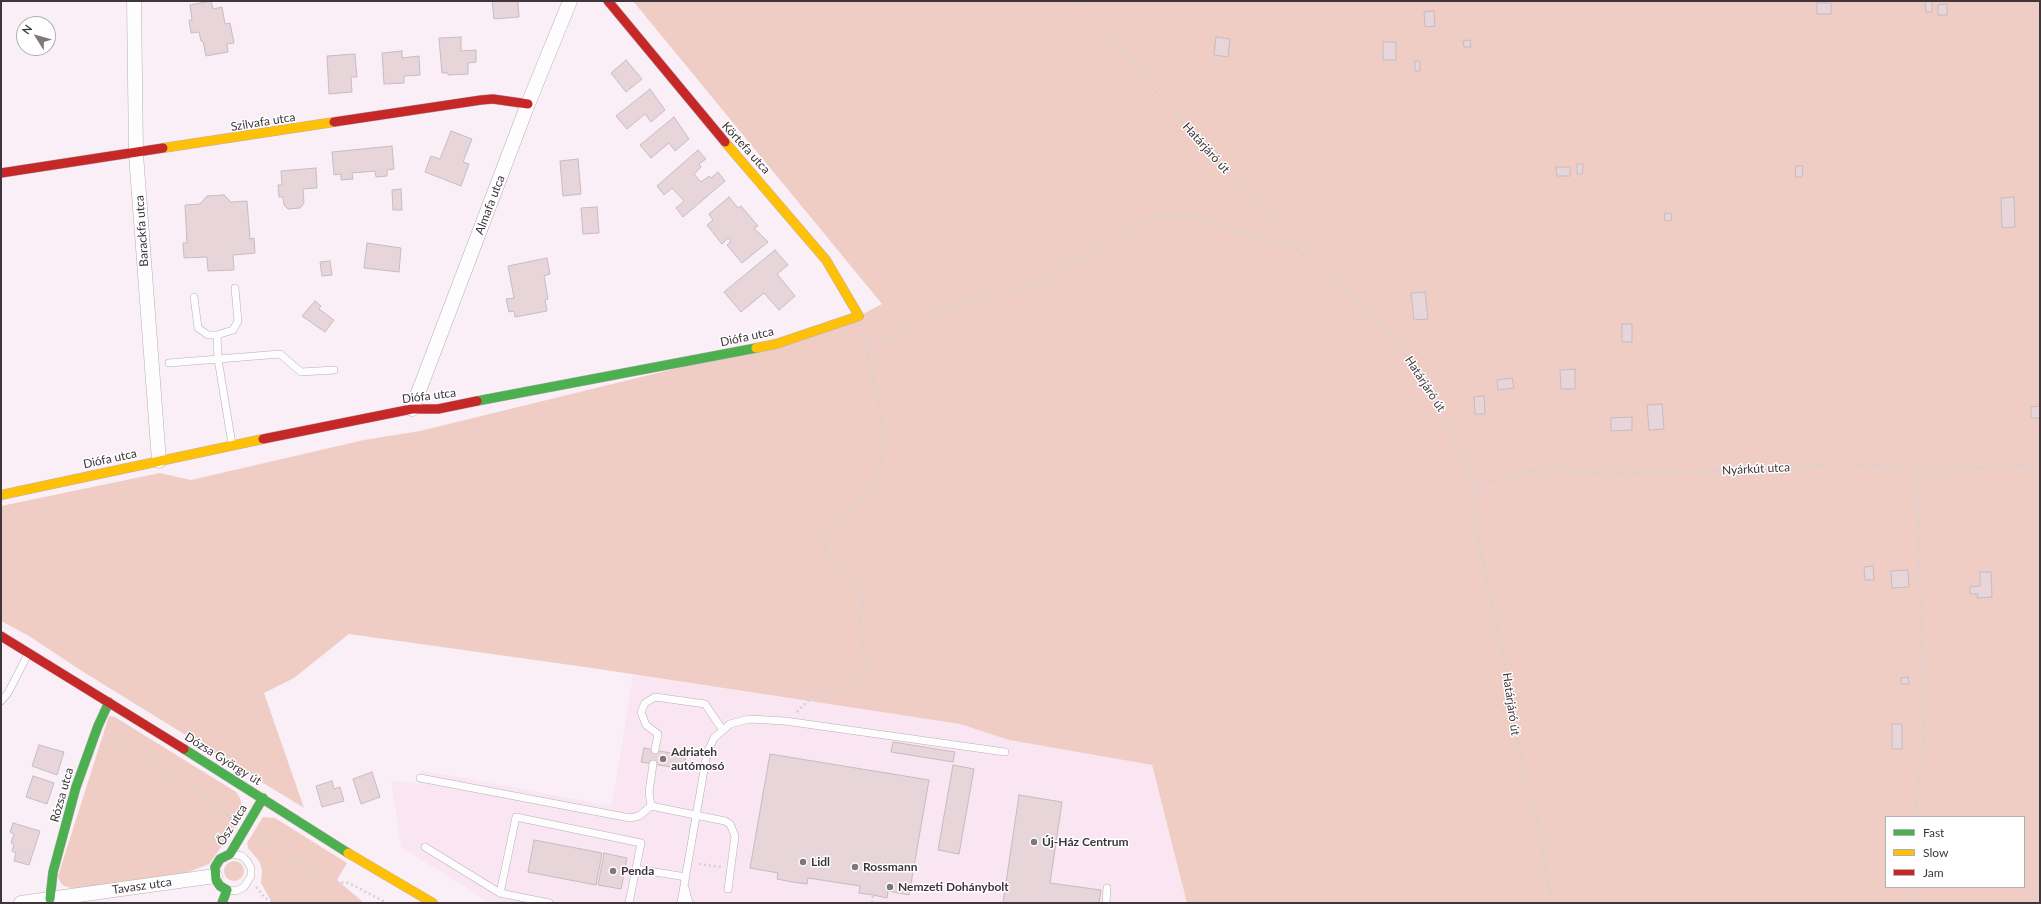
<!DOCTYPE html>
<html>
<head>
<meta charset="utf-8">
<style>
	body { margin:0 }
	#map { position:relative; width:2041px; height:904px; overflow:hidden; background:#faeff6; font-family:Lato,sans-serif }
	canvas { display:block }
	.frame { position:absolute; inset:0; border:2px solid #3e363b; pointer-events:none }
	.legend { position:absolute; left:1885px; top:816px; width:140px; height:72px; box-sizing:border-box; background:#fff; border:1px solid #b2afb1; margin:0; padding:5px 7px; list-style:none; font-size:12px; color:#3e363b }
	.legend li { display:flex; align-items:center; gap:8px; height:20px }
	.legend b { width:20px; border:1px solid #b2afb1 }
	.north { position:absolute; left:16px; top:16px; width:40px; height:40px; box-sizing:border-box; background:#fff; border:1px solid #b2afb1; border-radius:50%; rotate:307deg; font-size:11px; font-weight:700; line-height:16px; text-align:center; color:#3e363b }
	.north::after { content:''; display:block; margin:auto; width:14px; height:18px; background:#80777c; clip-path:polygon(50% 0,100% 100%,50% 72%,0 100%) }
</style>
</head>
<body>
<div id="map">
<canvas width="2041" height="904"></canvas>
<div class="frame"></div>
<ul class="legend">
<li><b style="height:5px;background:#4caf50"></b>Fast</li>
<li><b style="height:5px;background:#ffc107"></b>Slow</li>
<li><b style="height:5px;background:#c62828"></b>Jam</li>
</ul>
<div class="north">N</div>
</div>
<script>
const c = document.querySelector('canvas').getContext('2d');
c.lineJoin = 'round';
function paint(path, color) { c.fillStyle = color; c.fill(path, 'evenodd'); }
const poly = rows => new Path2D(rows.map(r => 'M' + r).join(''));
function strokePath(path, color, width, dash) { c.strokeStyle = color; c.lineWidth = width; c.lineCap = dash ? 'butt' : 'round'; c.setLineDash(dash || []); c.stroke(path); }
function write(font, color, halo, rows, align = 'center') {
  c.font = font + ' Lato,sans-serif'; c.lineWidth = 3; c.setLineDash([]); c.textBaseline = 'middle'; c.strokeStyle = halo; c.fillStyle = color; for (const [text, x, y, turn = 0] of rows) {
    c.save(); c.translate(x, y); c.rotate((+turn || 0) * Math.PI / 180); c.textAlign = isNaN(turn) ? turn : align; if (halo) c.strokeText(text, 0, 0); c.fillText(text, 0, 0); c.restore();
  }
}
paint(poly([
	[633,675,960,724,1009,740,1152,765,1187,903,490,903,401,847,391,780,417,784,421,770,612,806]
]), '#fae6f3');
paint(poly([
	[633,1,2040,1,2040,903,1187,903,1152,765,1009,740,960,724,592,668,349,634,294,678,264,693,304,808,85,673,29,636,1,621,1,506,160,473,191,480,364,440,420,431,776,344,859,316,882,304],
	[1886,817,2024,817,2024,887,1886,887],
	[109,716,115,717,236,792,240,798,243,811,239,822,209,864,186,873,75,889,64,886,60,882,58,876],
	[263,817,275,818,347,863,337,880,364,903,274,903,270,899,261,883,262,870,259,861,248,848,247,843],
	'224 871a10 10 0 1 1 20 0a10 10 0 1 1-20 0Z'
]), '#efcdc5');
const building = poly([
	[211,1,213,9,222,7,225,24,230,23,234,43,227,44,228,52,206,56,203,41,201,41,199,32,191,33,189,20,192,20,190,5,211,1],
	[492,1,518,1,519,17,494,19,492,1],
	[1925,1,1932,1,1932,12,1926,12,1925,1],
	[1817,3,1831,3,1831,14,1817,14,1817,3],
	[1947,4,1947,15,1938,15,1938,5,1947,4],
	[1434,11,1435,26,1425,27,1424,12,1434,11],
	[461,37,461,51,476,50,476,62,468,63,468,74,448,75,448,73,442,73,439,38,461,37],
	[1216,37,1230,39,1228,57,1214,55,1216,37],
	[1470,40,1471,47,1464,47,1463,41,1470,40],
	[1383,42,1396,42,1396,60,1383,60,1383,42],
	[402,51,402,58,419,56,420,75,404,76,404,83,384,84,382,53,402,51],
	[355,54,357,77,351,77,352,92,329,94,327,56,355,54],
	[626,60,642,79,626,92,611,73,626,60],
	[1415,61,1420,61,1420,71,1415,71,1415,61],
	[650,89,665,110,651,122,645,114,627,129,616,116,650,89],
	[674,117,689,139,675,151,669,143,651,158,640,145,674,117],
	[451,131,472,139,463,162,469,164,461,186,425,172,431,156,440,159,451,131],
	[392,146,394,169,387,170,387,176,376,177,375,171,352,173,353,179,341,180,341,174,334,175,332,152,392,146],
	[698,150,706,159,699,164,701,167,694,174,701,182,709,176,711,178,718,172,725,181,683,217,676,208,684,201,672,188,664,195,657,186,698,150],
	[578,159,581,194,563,196,560,161,578,159],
	[1577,164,1583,164,1582,174,1577,174,1577,164],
	[1796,166,1803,166,1802,177,1795,177,1796,166],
	[1556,167,1570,167,1570,176,1557,176,1556,167],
	[316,168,317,188,303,189,304,203,300,208,288,209,284,205,283,197,279,197,278,185,282,185,281,171,316,168],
	[401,189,402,210,393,210,392,190,401,189],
	[224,195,231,202,247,201,250,239,254,238,255,253,233,255,234,270,208,271,207,257,184,258,183,243,187,243,185,205,200,204,207,196,224,195],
	[729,197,738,208,741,206,758,226,754,228,768,242,742,263,727,245,731,241,728,238,722,244,707,225,713,220,709,214,729,197],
	[2014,197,2015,227,2002,228,2001,198,2014,197],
	[597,207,599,233,583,234,581,208,597,207],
	[1665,213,1672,214,1671,221,1664,220,1665,213],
	[367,243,401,248,399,272,364,268,367,243],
	[775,250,788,265,777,274,795,296,779,310,764,293,741,312,724,292,775,250],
	[547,258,550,274,544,276,548,299,545,300,547,311,515,317,514,311,509,312,506,299,514,298,508,266,547,258],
	[330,261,332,275,322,276,320,262,330,261],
	[1425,292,1428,319,1414,320,1411,293,1425,292],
	[315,301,321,306,319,309,334,320,325,332,302,316,315,301],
	[1622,324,1632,324,1632,342,1622,342,1622,324],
	[1575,369,1575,389,1561,389,1560,370,1575,369],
	[1512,378,1514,388,1498,390,1497,380,1512,378],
	[1484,396,1485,414,1475,414,1474,397,1484,396],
	[1662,404,1664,429,1649,430,1647,405,1662,404],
	[2040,406,2040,418,2031,418,2031,407,2040,406],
	[1632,417,1632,430,1611,431,1611,418,1632,417],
	[1873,566,1874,580,1865,580,1864,567,1873,566],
	[1908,570,1909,587,1892,588,1891,571,1908,570],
	[1980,572,1991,572,1992,597,1977,598,1978,594,1970,594,1970,587,1980,586,1980,572],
	[1908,677,1909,684,1901,684,1901,678,1908,677],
	[1892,724,1902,724,1902,749,1892,749,1892,724],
	[893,742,955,752,953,762,891,752,893,742],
	[39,745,64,752,57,775,32,766,39,745],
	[644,748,686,756,683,769,641,762,644,748],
	[770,754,929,780,909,895,888,891,887,898,873,895,859,893,860,886,808,878,807,884,792,882,777,879,778,873,750,868,770,754],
	[953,765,974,769,959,854,938,850,953,765],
	[372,772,380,797,361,804,353,779,372,772],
	[33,776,54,783,47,804,26,797,33,776],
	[332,781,334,789,340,787,344,801,322,807,316,786,332,781],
	[1019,795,1062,802,1050,883,1101,890,1099,903,1003,903,1019,795],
	[13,823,40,831,29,865,14,861,16,853,12,851,14,844,11,843,14,834,10,832,13,823],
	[534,840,602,853,596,885,528,872,534,840],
	[604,853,627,858,621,889,598,885,604,853]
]);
paint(building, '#e7d5da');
strokePath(building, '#c5bcc0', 1);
const lane = poly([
	[194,297,198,328,208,335,217,335,218,359,232,444],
	[217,335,233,330,238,321,235,288],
	[169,363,280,354,301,372,334,370],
	[1,701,8,693,28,654],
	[655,750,658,734,646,725,641,712,645,703,655,697,705,704,722,729],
	[420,778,630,818,639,816,651,806],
	[651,806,725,821,730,824,735,836,728,889],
	[651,806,649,792,653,764],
	[425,847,500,893],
	[636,869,686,877],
	[685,888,689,903],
	[229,890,236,891,244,887,251,876,251,868,247,861,242,856,232,854],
	[549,903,500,893,516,817,641,843,629,903],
	[681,903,707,753,714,738,730,724,749,719,785,721,1005,752],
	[1106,903,1107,888]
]);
const street = poly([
	[134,1,136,154,159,461],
	[412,409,528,104,570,1],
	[21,903,215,876]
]);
const fast = poly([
	[477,401,756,348],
	[184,749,348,853],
	[50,899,53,872,76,787,98,726,109,702],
	[222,903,227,890,220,886,216,880,215,867,220,859,230,854,263,798]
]);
const slow = poly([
	[725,142,826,260,859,316,776,344,756,348],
	[163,148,334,122],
	[1,495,263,439],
	[348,853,433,903]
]);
const jam = poly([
	[608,1,725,142],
	[334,122,481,100,493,99,528,104],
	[1,173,163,148],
	[263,439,412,409,438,409,477,401],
	[1,636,184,749]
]);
strokePath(lane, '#b7afb4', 8);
strokePath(street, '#b7afb4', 15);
strokePath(fast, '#b7afb4', 10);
strokePath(slow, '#b7afb4', 10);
strokePath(jam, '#b7afb4', 10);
strokePath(poly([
	[1084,1,1153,89,1253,202,1317,269,1355,296,1381,323,1399,345,1438,401,1475,486,1475,528,1504,657,1523,772,1537,818,1552,903],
	[867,350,926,317,964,303,1023,288,1055,274,1129,229,1157,216,1188,215,1298,250],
	[1475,486,1526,472,1555,467,1598,474,1725,471,1835,464,1867,465,1917,469,1995,468,2040,464],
	[797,712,817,692,839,692,867,672,859,616,863,598,859,589,836,567,824,547,825,537,831,526,853,508,867,494,879,471,883,449,882,417,863,332],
	[112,735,198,791,232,819],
	[1914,817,1924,733,1917,469],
	[258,839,324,878,332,882,349,883,387,903],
	[699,864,721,867],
	[256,887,265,898,277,903],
	[872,903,873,895],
	[1906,903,1908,887]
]), '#d5d1d3', 2.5, [2, 3]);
strokePath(lane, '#fefdfe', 7);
strokePath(street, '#fefdfe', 14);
strokePath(fast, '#4caf50', 9);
strokePath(slow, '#ffc107', 9);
strokePath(jam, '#c62828', 9);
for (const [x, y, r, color] of [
	[663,759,4,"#80777c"],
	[1034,842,4,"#80777c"],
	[803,862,4,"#80777c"],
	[855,867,4,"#80777c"],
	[613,871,4,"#80777c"],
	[890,887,4,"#80777c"]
]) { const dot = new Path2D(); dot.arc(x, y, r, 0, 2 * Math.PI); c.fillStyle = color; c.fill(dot); strokePath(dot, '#fff', 1.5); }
write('12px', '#3e363b', '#fff', [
	["Szilvafa utca",263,122,-9],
	["Körtefa utca",746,148,48],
	["Határjáró út",1206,148,48],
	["Almafa utca",490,205,-69],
	["Barackfa utca",142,231,-94],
	["Diófa utca",747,337,-12],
	["Határjáró út",1425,384,57],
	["Diófa utca",429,396,-7],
	["Diófa utca",110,459,-12],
	["Nyárkút utca",1756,469,-3],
	["Határjáró út",1511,704,82],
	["Dózsa György út",223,759,32],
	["Rózsa utca",62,795,-74],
	["Ősz utca",232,825,-58],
	["Tavasz utca",142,886,-8]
]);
write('bold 12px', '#3e363b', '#fff', [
	["Adriateh",671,752],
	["autómosó",671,766],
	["Új-Ház Centrum",1042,842],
	["Lidl",811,862],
	["Rossmann",863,867],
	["Penda",621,871],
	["Nemzeti Dohánybolt",898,887]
], 'left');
</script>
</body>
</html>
